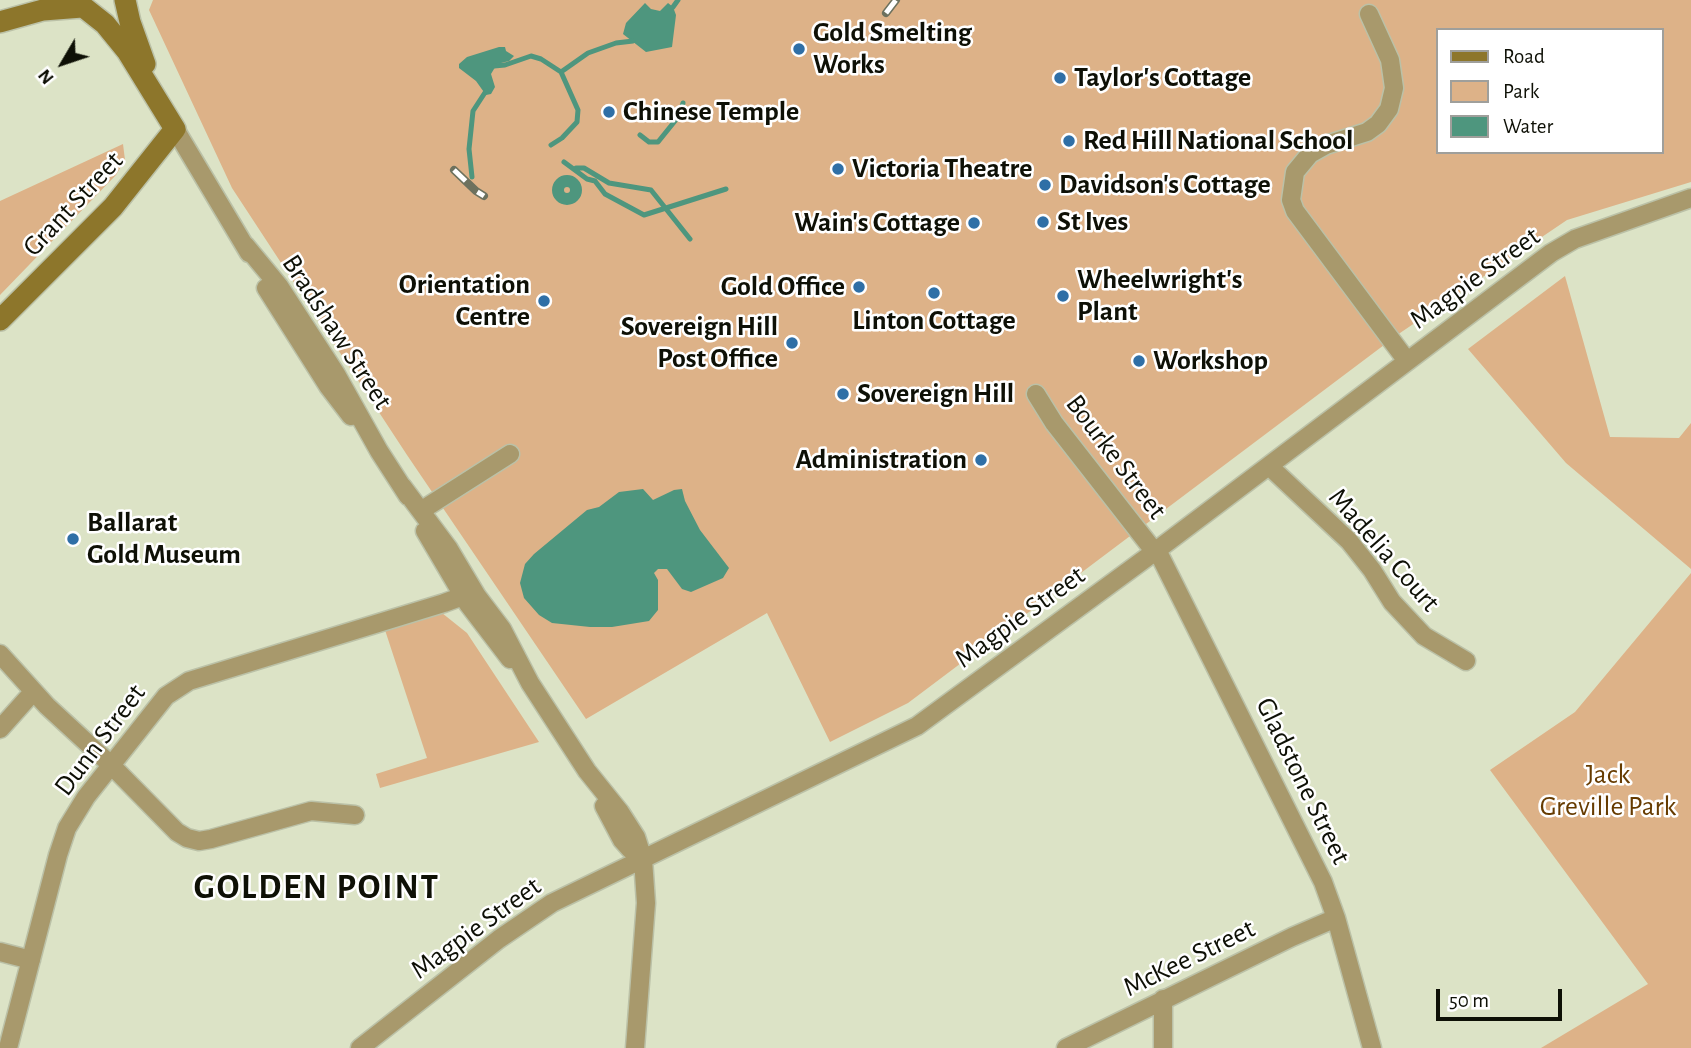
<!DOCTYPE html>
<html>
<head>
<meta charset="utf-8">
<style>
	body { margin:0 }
	#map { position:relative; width:1691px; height:1048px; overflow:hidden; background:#dce3c6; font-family:"Alegreya Sans",sans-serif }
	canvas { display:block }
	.legend { position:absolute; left:1436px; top:28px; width:228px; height:126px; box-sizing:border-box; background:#fff; border:2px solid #9f9f9b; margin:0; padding:9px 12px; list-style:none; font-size:21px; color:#0e1006 }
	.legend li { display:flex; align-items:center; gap:14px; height:35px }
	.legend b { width:35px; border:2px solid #9f9f9b }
	.north { position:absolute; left:28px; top:28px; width:70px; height:70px; -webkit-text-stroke:5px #fff; paint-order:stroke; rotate:231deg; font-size:19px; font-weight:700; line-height:28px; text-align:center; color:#0e1006 }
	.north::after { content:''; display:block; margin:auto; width:24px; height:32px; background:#0e1006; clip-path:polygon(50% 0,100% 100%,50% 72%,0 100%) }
	.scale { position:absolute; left:1436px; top:989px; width:126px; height:32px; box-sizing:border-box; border:4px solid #0e1006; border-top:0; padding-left:9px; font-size:21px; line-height:24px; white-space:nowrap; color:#0e1006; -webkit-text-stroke:5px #fff; paint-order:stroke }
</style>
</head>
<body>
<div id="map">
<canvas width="1691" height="1048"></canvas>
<ul class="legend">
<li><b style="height:9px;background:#8d762b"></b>Road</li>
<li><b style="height:19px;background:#ddb288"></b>Park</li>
<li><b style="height:19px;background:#4e967e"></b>Water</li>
</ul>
<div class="north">N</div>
<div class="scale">50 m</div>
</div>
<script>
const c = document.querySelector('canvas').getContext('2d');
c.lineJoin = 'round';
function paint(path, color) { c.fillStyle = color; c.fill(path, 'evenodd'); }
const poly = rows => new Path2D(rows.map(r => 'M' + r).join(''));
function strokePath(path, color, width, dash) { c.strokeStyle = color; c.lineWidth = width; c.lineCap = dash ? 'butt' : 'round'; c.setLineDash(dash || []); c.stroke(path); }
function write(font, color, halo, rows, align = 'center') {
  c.font = font + ' "Alegreya Sans",sans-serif'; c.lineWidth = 5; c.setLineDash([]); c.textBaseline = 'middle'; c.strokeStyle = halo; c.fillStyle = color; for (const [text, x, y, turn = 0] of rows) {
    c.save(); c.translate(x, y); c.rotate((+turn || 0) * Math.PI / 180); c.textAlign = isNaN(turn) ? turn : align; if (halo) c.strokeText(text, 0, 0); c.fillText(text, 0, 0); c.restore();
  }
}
paint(poly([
	[153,0,1691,0,1691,182,1567,220,1400,333,908,703,830,742,767,613,586,719,407,455,232,188,149,10],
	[1437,30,1661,30,1661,152,1437,152],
	[123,144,125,160,116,175,0,295,0,201],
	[1565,276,1610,437,1679,438,1691,423,1691,569,1566,463,1468,349],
	[1691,573,1691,1048,1541,1048,1648,984,1490,770,1575,712],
	[442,613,467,633,539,742,380,788,376,774,427,758,385,630]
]), '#ddb288');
paint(poly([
	[645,3,651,9,660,11,668,3,673,7,676,15,672,47,646,52,623,34,626,23],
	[499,47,505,47,506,51,514,56,509,61,497,64,491,74,495,87,491,94,486,95,476,81,459,68,459,64,467,57],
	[643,489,653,500,674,490,682,489,685,501,700,530,729,568,723,578,691,592,682,589,667,569,658,569,654,573,658,580,658,610,649,621,612,627,590,627,552,623,539,615,524,598,520,583,525,564,534,554,587,510,599,507,619,492]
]), '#4e967e');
strokePath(poly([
	[673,7,678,0],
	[494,66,505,65,531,56,541,59,561,72],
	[640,135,649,142,658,142,679,116,683,103],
	[551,145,562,138,577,122,578,110,561,72,588,53,616,43,633,41],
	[564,162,587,179,595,181,605,194,644,215,726,189],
	[576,168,584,168,609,183,651,190,690,239],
	[472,177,469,149,473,111,486,91]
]), '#4e967e', 5);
strokePath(poly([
	'561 190a6 6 0 1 1 12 0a6 6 0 1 1-12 0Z'
]), '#4e967e', 18);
const street = poly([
	[1369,14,1390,60,1394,88,1389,109,1378,124,1367,132,1326,145,1310,154,1295,172,1291,200,1295,211,1407,361],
	[175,129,249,253],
	[245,245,279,286,336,374,379,451,408,496],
	[266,288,328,386,351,416],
	[1036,394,1054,423,1154,551],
	[1269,466,1349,541,1372,570,1392,602,1424,636,1466,661],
	[402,486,449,549,477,596,502,629,530,683,587,771,620,812,636,837,643,859,646,903,635,1048],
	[422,510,510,454],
	[425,531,468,604,510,659],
	[1157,550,1323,882,1336,918,1372,1048],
	[0,654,47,706,111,765,177,832,187,838,199,841,211,839,311,811,355,815],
	[0,729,33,692],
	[604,806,622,840,630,849,643,859],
	[0,952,31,960],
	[8,1048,58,855,67,828,86,797,166,696,189,681,444,603,474,592],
	[360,1048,499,939,552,903,917,726,1157,550,1551,253,1575,239,1691,198],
	[1066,1048,1292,937,1336,918],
	[1163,1048,1163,999]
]);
const secondary = poly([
	[125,0,130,22,145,64],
	[0,22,43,10,82,7],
	[0,320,113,207,175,129,127,51,105,24,86,9]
]);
strokePath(street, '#bbc1a7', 21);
strokePath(secondary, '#bbc1a7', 24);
strokePath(street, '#a8996c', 18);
strokePath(secondary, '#8d762b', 21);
const rail = poly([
	[886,13,896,0],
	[454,170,476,191,484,196]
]);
strokePath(rail, '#6d715e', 8);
strokePath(rail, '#fff', 5, [16]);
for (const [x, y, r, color] of [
	[799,49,7,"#2f6fa6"],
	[1060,78,7,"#2f6fa6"],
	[609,112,7,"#2f6fa6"],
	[1069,141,7,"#2f6fa6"],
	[838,169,7,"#2f6fa6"],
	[1045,185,7,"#2f6fa6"],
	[1043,222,7,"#2f6fa6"],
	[974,223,7,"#2f6fa6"],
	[859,287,7,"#2f6fa6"],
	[934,293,7,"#2f6fa6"],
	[1063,296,7,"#2f6fa6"],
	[544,301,7,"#2f6fa6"],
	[792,343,7,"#2f6fa6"],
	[1139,361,7,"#2f6fa6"],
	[843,394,7,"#2f6fa6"],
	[981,460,7,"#2f6fa6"],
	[73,539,7,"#2f6fa6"]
]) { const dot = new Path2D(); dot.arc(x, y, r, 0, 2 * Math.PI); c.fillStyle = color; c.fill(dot); strokePath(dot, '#fff', 2.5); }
write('bold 28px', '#0e1006', '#fff', [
	["Gold Smelting",813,33],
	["Works",813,65],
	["Taylor's Cottage",1074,78],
	["Chinese Temple",623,112],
	["Red Hill National School",1083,141],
	["Victoria Theatre",852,169],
	["Davidson's Cottage",1059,185],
	["St Ives",1057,222],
	["Wain's Cottage",960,223,"right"],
	["Wheelwright's",1077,280],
	["Plant",1077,312],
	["Orientation",530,285,"right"],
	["Centre",530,317,"right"],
	["Gold Office",845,287,"right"],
	["Linton Cottage",934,321,"center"],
	["Sovereign Hill",778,327,"right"],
	["Post Office",778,359,"right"],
	["Workshop",1153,361],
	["Sovereign Hill",857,394],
	["Administration",967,460,"right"],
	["Ballarat",87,523],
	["Gold Museum",87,555]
], 'left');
write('28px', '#0e1006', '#fff', [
	["Grant Street",73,204,-47],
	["Magpie Street",1475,278,-36],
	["Bradshaw Street",337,332,57],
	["Bourke Street",1116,457,53],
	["Madelia Court",1384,550,49],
	["Magpie Street",1020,617,-36],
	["Dunn Street",100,740,-53],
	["Gladstone Street",1303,781,64],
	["Magpie Street",476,928,-36],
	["McKee Street",1189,958,-26]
]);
write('28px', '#663b00', '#fff', [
	["Jack",1608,775],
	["Greville Park",1608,807]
]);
c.letterSpacing = '2px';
write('bold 35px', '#0e1006', '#fff', [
	["GOLDEN POINT",317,887]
]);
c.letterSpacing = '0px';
</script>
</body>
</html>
